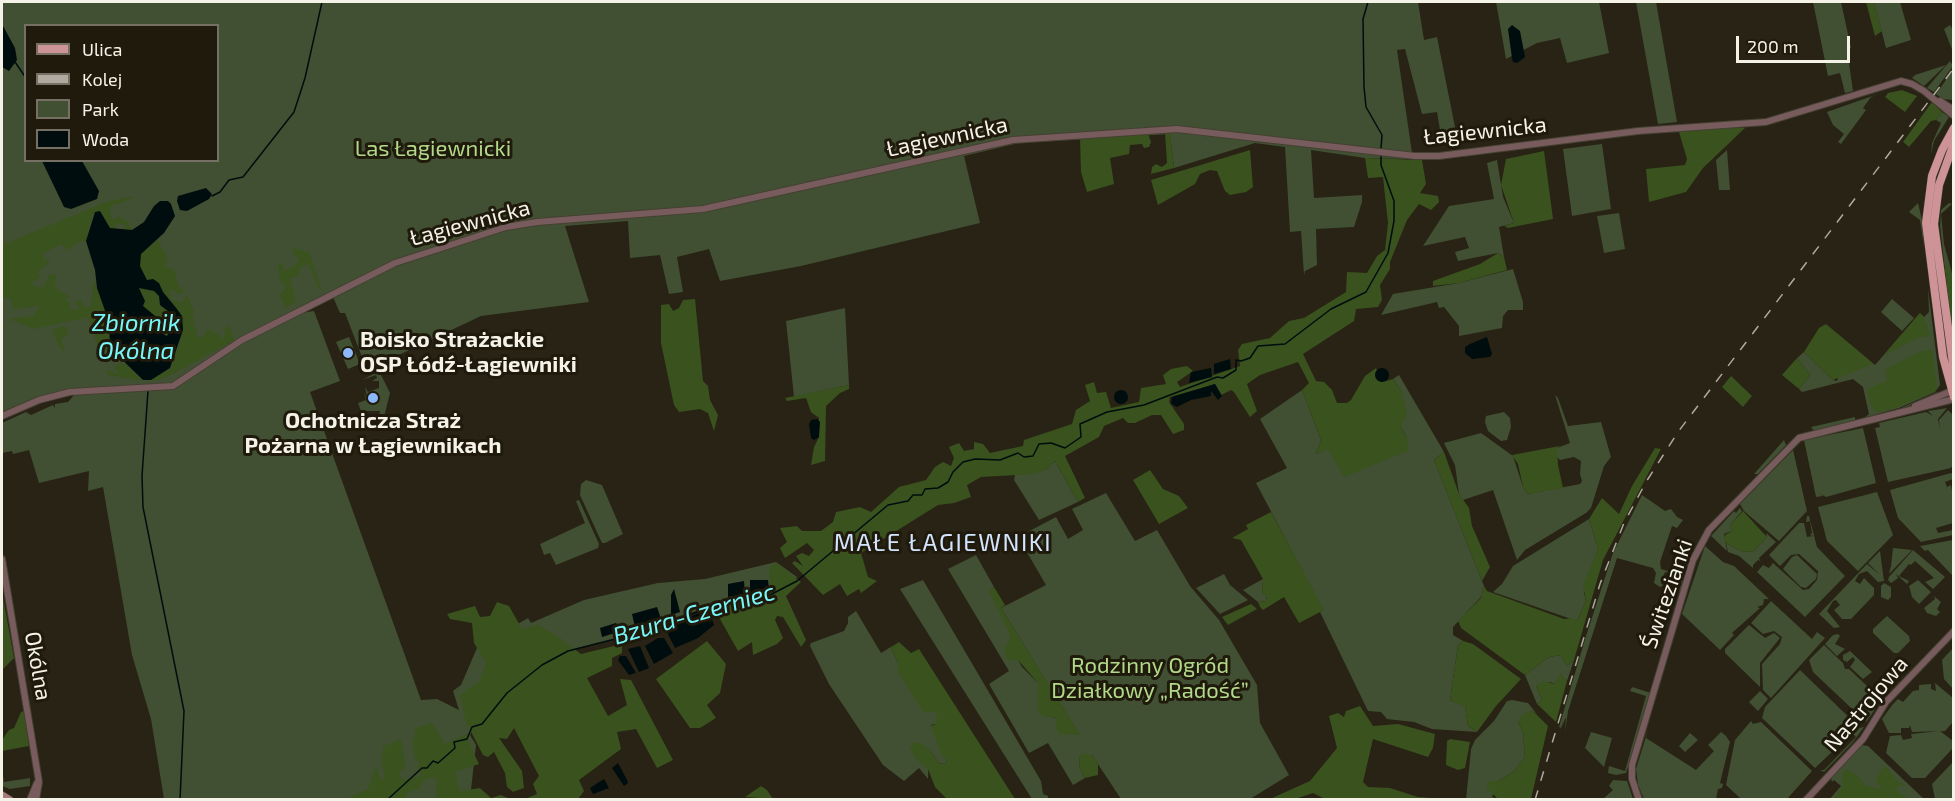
<!DOCTYPE html>
<html>
<head>
<meta charset="utf-8">
<style>
	body { margin:0 }
	#map { position:relative; width:1955px; height:801px; overflow:hidden; background:#282314; font-family:"Exo 2",sans-serif }
	canvas { display:block }
	.frame { position:absolute; inset:0; border:3px solid #f5f2e8; pointer-events:none }
	.legend { position:absolute; left:24px; top:24px; width:195px; height:138px; box-sizing:border-box; background:#1f1a0b; border:2px solid #757063; margin:0; padding:8px 10px; list-style:none; font-size:18px; color:#f5f2e8 }
	.legend li { display:flex; align-items:center; gap:12px; height:30px }
	.legend b { width:30px; border:2px solid #757063 }
	.scale { position:absolute; left:1736px; top:36px; width:114px; height:27px; box-sizing:border-box; border:3px solid #f5f2e8; border-top:0; padding-left:8px; font-size:18px; line-height:21px; white-space:nowrap; color:#f5f2e8; -webkit-text-stroke:4px #1f1a0b; paint-order:stroke }
</style>
</head>
<body>
<div id="map">
<canvas width="1955" height="801"></canvas>
<div class="frame"></div>
<ul class="legend">
<li><b style="height:8px;background:#cd9396"></b>Ulica</li>
<li><b style="height:8px;background:#aeaa9f"></b>Kolej</li>
<li><b style="height:16px;background:#415032"></b>Park</li>
<li><b style="height:16px;background:#000d0e"></b>Woda</li>
</ul>
<div class="scale">200 m</div>
</div>
<script>
const c = document.querySelector('canvas').getContext('2d');
c.lineJoin = 'round';
function paint(path, color) { c.fillStyle = color; c.fill(path, 'evenodd'); }
const poly = rows => new Path2D(rows.map(r => 'M' + r).join(''));
function strokePath(path, color, width, dash) { c.strokeStyle = color; c.lineWidth = width; c.lineCap = dash ? 'butt' : 'round'; c.setLineDash(dash || []); c.stroke(path); }
function write(font, color, halo, rows, align = 'center') {
  c.font = font + ' "Exo 2",sans-serif'; c.lineWidth = 6; c.setLineDash([]); c.textBaseline = 'middle'; c.strokeStyle = halo; c.fillStyle = color; for (const [text, x, y, turn = 0] of rows) {
    c.save(); c.translate(x, y); c.rotate((+turn || 0) * Math.PI / 180); c.textAlign = isNaN(turn) ? turn : align; if (halo) c.strokeText(text, 0, 0); c.fillText(text, 0, 0); c.restore();
  }
}
paint(poly([
	[2,2,1418,2,1424,40,1437,37,1456,132,1441,136,1437,112,1422,114,1405,49,1397,50,1412,153,1406,159,1365,158,1311,150,1314,198,1362,195,1362,202,1354,227,1316,229,1317,265,1305,271,1304,275,1301,231,1290,232,1285,147,1255,143,1174,168,1170,134,1019,143,964,156,980,223,801,266,720,281,709,249,677,257,683,292,669,294,660,255,630,258,628,221,565,226,589,302,481,316,367,370,345,313,340,313,333,297,301,313,314,311,340,381,310,392,421,700,437,699,459,710,453,691,461,685,477,648,528,618,531,623,584,600,658,583,705,579,776,562,797,577,783,590,709,605,680,618,608,641,570,650,472,731,470,735,476,745,470,799,164,799,151,719,132,655,103,487,88,491,89,471,39,483,29,450,13,454,12,451,2,453,2,423,26,412,31,415,53,405,55,408,55,404,68,402,75,394,101,391,58,392,2,416],
	[26,26,218,26,218,160,26,160],
	[1496,2,1599,2,1609,53,1567,63,1560,38,1537,43,1506,59],
	[1636,2,1656,2,1677,122,1658,124],
	[1813,2,1841,2,1851,48,1847,49,1853,91,1845,93,1840,73,1828,76],
	[1874,2,1900,2,1911,40,1886,48],
	[1950,25,1953,30,1953,52,1944,29],
	[1950,61,1953,66,1934,92,1927,88],
	[1946,65,1924,86,1912,78,1915,75],
	[1953,70,1953,100,1943,99,1936,94],
	[1878,94,1871,97,1863,108,1866,110,1841,144,1838,142,1844,134,1833,125,1827,112],
	[1942,112,1949,117,1934,141,1931,155,1932,143,1941,123,1936,120],
	[1602,144,1611,209,1572,216,1563,149],
	[1727,150,1730,190,1719,190,1716,160],
	[1497,160,1503,197,1514,223,1499,227,1504,257,1498,253,1458,261,1455,252,1469,248,1465,237,1423,246,1449,206,1494,199,1487,163],
	[1918,203,1922,220,1924,247,1920,220,1909,212],
	[1949,203,1952,204,1941,214,1944,244,1953,277,1953,340,1940,226,1941,210],
	[1619,213,1625,249,1604,253,1597,216],
	[1513,269,1523,302,1523,310,1508,310,1503,316,1502,328,1459,336,1459,326,1444,307,1439,308,1437,302,1381,315,1393,294,1459,283],
	[1928,288,1940,385,1935,392,1899,408,1866,417,1897,410,1937,392,1936,395,1899,410,1863,419,1869,414,1863,387,1853,379,1802,392,1799,389,1810,375,1797,358,1804,352,1833,380,1837,381,1850,344,1875,365,1920,313,1924,317,1929,312],
	[1892,299,1914,318,1902,331,1881,312],
	[845,308,849,385,794,397,786,321],
	[349,337,360,364,348,369,336,342],
	[379,371,390,393,384,417,379,416,380,411,361,411,358,403,366,400,364,392,368,402,365,387,368,392,379,388,379,381,372,381,377,378,376,375,362,380],
	[1399,375,1444,452,1434,460,1484,586,1481,597,1453,627,1453,635,1463,641,1458,645,1450,700,1465,706,1468,726,1477,732,1432,729,1414,722,1387,719,1381,712,1368,711,1320,612,1323,610,1256,483,1287,468,1260,419,1302,390,1321,440,1316,454,1328,448,1407,438,1401,427,1401,391,1393,379],
	[1555,395,1558,398,1568,426,1601,422,1611,457,1604,466,1591,508,1586,513,1525,550,1517,560,1493,490,1463,500,1459,494,1455,465,1444,443,1481,433,1513,456,1523,487,1528,494,1580,484,1582,481,1580,474,1581,461,1574,457,1560,460,1557,457,1557,448,1570,443],
	[1947,408,1938,419,1940,429,1939,420,1948,410,1953,415,1953,464,1951,468,1888,482,1875,428,1880,427,1879,423,1926,412,1933,416,1928,411],
	[1504,412,1510,418,1511,427,1507,440,1501,441,1488,431,1485,422,1486,416],
	[1855,417,1855,420,1837,426,1814,431,1811,427],
	[1863,428,1876,483,1826,497,1819,493,1823,496,1816,497,1804,440],
	[1784,440,1786,445,1758,474,1754,474],
	[1793,450,1807,511,1779,541,1744,511,1740,504],
	[1055,461,1078,502,1039,520,1014,480,1015,475,1045,470],
	[1951,473,1953,474,1953,479,1945,482,1947,487,1951,485,1953,497,1953,523,1936,528,1938,533,1953,530,1953,535,1921,542,1898,518,1890,490],
	[586,480,602,485,623,534,605,543,602,543,580,495,581,484],
	[1877,492,1893,535,1858,571,1827,541,1818,507],
	[1106,493,1135,541,1157,530,1190,586,1219,620,1257,685,1260,723,1289,775,1250,799,1121,799,1092,755,1079,757,1080,769,1085,778,1073,785,1048,743,1029,753,989,684,1009,671,948,569,976,555,994,587,990,591,1007,626,1011,637,1009,643,1022,667,1038,683,1038,695,1046,716,1056,718,1058,722,1079,734,1001,608,1046,585,1018,537,1056,517,1068,539,1083,530,1072,509],
	[1642,495,1665,511,1671,509,1677,517,1683,520,1677,528,1672,526,1660,562,1661,569,1684,576,1681,591,1675,589,1679,589,1681,576,1665,572,1661,584,1664,585,1660,587,1654,583,1656,573,1653,568,1617,558,1568,711,1565,732,1566,717,1561,728,1559,727,1586,636,1613,553],
	[579,500,599,544,598,548,556,565,550,553,544,555,540,544,585,523,576,501],
	[1740,508,1742,511,1730,525,1732,531,1724,534,1727,551,1711,536,1734,511,1736,513],
	[1807,516,1809,516,1817,547,1845,576,1805,617,1757,572,1763,565,1769,568,1773,563,1803,590,1809,589,1817,580,1818,571,1799,554,1791,555,1780,566,1769,555,1799,523,1804,523,1807,537,1813,536,1810,535,1812,533,1810,521,1806,522],
	[1589,519,1598,549,1586,583,1584,593,1586,601,1577,621,1493,592,1502,584,1513,566],
	[1766,533,1776,542,1759,558,1760,561,1758,560,1753,565,1753,568,1739,556,1728,552,1726,543,1743,552,1754,551,1767,537],
	[1953,540,1954,574,1952,575,1928,550,1925,551,1920,546],
	[1705,546,1723,562,1734,566,1769,599,1764,599,1763,605,1757,607,1760,608,1732,633,1734,635,1720,650,1682,614],
	[1893,548,1912,550,1889,574,1891,566],
	[1913,550,1945,577,1933,589,1925,582,1934,578,1915,561,1911,565,1909,564,1899,576,1909,581,1907,584,1896,574,1898,578,1894,581,1891,583,1888,580,1889,577],
	[1880,551,1884,581,1878,582,1867,571,1859,574,1855,581,1860,584,1864,578,1874,588,1874,595,1851,619,1842,619,1834,610,1840,605,1836,600,1833,601,1827,611,1840,627,1834,628,1819,614,1867,564,1880,575,1868,563],
	[1797,555,1817,574,1816,579,1806,588,1801,587,1783,569,1792,557],
	[1224,574,1230,585,1248,600,1220,614,1196,588],
	[1263,579,1262,593,1267,595,1266,601,1258,602,1243,590],
	[923,580,1041,781,1043,794,1048,796,1048,799,1032,799,900,589],
	[1918,580,1931,592,1919,604,1912,597,1909,586],
	[1884,583,1891,587,1891,597,1888,600,1881,597,1881,586],
	[1934,596,1941,602,1937,609,1940,612,1936,616,1927,613,1924,608,1935,599],
	[1771,601,1812,639,1817,632,1825,638,1771,698,1763,690,1762,664,1780,644,1782,637,1774,631,1763,634,1751,623],
	[856,611,881,653,899,642,891,648,898,663,929,711,937,711,938,718,936,724,931,725,947,760,945,764,939,763,929,749,928,779,919,768,904,781,883,765,829,684,810,646,811,643,844,631,848,623,848,617],
	[1887,616,1909,636,1910,641,1898,653,1894,653,1873,633,1873,629],
	[1749,625,1765,638,1774,633,1780,638,1760,663,1760,687,1725,653,1725,649],
	[1838,634,1840,636,1835,644,1845,649,1837,656,1825,644,1833,635],
	[1824,645,1843,663,1845,669,1849,669,1882,700,1866,722,1813,672,1809,660],
	[1953,648,1953,689,1944,679,1942,660],
	[1850,651,1872,672,1863,679,1850,667,1855,660,1853,657,1847,662,1843,660,1843,655],
	[1561,655,1567,666,1574,660,1567,681,1561,675,1554,684,1550,682,1536,686,1542,700,1537,704,1525,675,1549,657],
	[1800,670,1860,728,1864,727,1853,742,1824,772,1820,770,1824,770,1856,737,1852,733,1815,768,1762,718,1765,707],
	[1935,683,1953,698,1953,722,1945,731,1912,732,1910,725,1909,728,1901,728,1901,733,1889,733,1882,719,1893,704,1898,699,1903,702,1913,691,1919,690,1919,685,1931,684,1931,689,1936,691],
	[1632,687,1651,693,1626,773,1616,775,1608,773,1609,766,1625,771,1646,696,1630,691],
	[1760,691,1768,699,1758,711,1749,702],
	[1512,700,1528,703,1537,714,1532,710,1518,722,1523,732,1525,757,1514,771,1499,781,1492,797,1498,799,1466,800,1471,749,1475,740,1494,721,1507,701],
	[1751,721,1753,724,1761,722,1812,771,1787,799,1741,799,1726,785,1735,740],
	[1649,727,1646,738,1696,770,1714,751,1708,745,1721,732,1726,736,1730,742,1720,783,1723,784,1722,788,1718,789,1716,799,1644,799,1638,785,1636,769],
	[1940,731,1953,741,1953,748,1925,778,1912,778,1886,753,1890,736,1901,735,1903,740,1912,738,1911,734],
	[1591,732,1612,738,1604,767,1585,748],
	[1690,733,1698,740,1685,752,1679,746],
	[1861,745,1868,746,1924,799,1829,800,1841,786,1834,780,1832,782,1831,778],
	[1953,762,1953,799,1935,799,1932,784],
	[2,770,4,782,30,778,30,786,10,789,2,786],
	[1613,780,1627,781,1633,799,1603,799,1613,790,1609,786]
]), '#415032');
paint(poly([
	[1866,2,1874,2,1882,31,1875,36],
	[1902,90,1917,96,1905,112,1885,97,1888,93],
	[1932,102,1942,112,1936,120,1931,121,1909,147,1903,142],
	[1734,127,1745,128,1703,168,1686,192,1649,202,1646,169,1685,165,1687,159,1679,132,1681,130],
	[1148,133,1151,142,1149,147,1144,148,1142,144,1130,145,1129,154,1110,158,1114,184,1087,192,1081,172,1080,138],
	[1165,133,1170,133,1174,168,1151,174,1152,167,1156,164,1162,167,1167,163],
	[1250,150,1253,187,1246,192,1230,195,1225,191,1217,171,1210,170,1200,174,1195,184,1158,205,1151,180],
	[1544,151,1553,219,1508,228,1504,226,1514,223,1501,185,1506,159],
	[1365,158,1422,160,1426,184,1420,193,1438,196,1439,202,1431,210,1419,204,1407,220,1390,262,1390,269,1380,285,1382,300,1378,307,1356,309,1354,321,1303,354,1316,381,1324,382,1332,390,1337,403,1347,403,1351,400,1365,376,1376,368,1377,371,1375,373,1386,381,1393,379,1401,391,1407,414,1401,427,1407,438,1408,451,1344,477,1328,449,1316,454,1321,440,1302,390,1309,383,1298,362,1260,375,1247,384,1257,411,1250,417,1234,392,1231,390,1221,395,1215,384,1170,397,1169,402,1184,424,1184,430,1173,434,1161,415,1152,415,1135,423,1128,423,1123,418,1104,426,1099,437,1065,456,1085,498,1078,502,1055,461,1045,470,1034,474,981,477,967,485,971,497,954,503,938,505,861,553,868,577,877,581,861,593,859,589,847,596,840,584,823,595,792,563,795,561,803,566,796,556,802,553,809,556,814,550,807,543,785,558,780,548,787,542,780,528,797,526,802,531,821,531,833,522,836,512,860,507,871,512,899,487,926,480,935,467,943,462,951,466,954,458,949,447,959,443,964,451,974,449,974,442,983,444,990,453,1023,446,1024,440,1072,424,1076,410,1090,401,1085,385,1094,382,1097,393,1106,392,1111,408,1139,402,1141,388,1166,384,1163,375,1171,369,1187,366,1193,371,1177,382,1180,387,1240,366,1238,350,1242,344,1270,338,1289,321,1304,318,1346,292,1347,272,1367,273,1377,256,1385,250,1388,223,1383,177,1368,178],
	[135,196,122,203,113,204,110,209,112,220,119,217,127,221,132,230,122,231,126,225,117,223,114,230,110,228,101,213,92,215,86,241,80,241,67,250,61,244,42,254,44,260,48,258,49,263,38,271,40,277,30,284,43,288,49,275,56,274,55,288,69,296,65,300,70,303,69,310,80,309,75,302,80,300,85,308,91,305,94,280,109,322,111,350,99,350,88,317,34,329,9,319,33,316,41,306,13,309,10,297,3,298,2,245,106,202],
	[157,239,168,259,165,266,174,270,179,287,184,290,180,295,175,291,169,291,171,300,181,303,187,295,195,314,192,315,198,338,205,336,205,332,209,329,224,339,225,328,229,326,235,340,169,376,153,381,151,380,171,368,180,342,177,309,163,292,159,283,147,280,140,266,141,254],
	[293,248,309,252,322,290,319,290,309,264,299,268,299,276,290,278,296,302,285,308,280,295,286,288,280,280,278,264,281,263,284,271,298,264,299,259,294,255],
	[1498,253,1504,257,1507,270,1459,283,1433,286,1433,281,1480,264],
	[1948,263,1953,285,1953,331,1945,266],
	[139,288,154,291,159,296,160,305,173,315,175,319,167,336,164,336,163,328,143,306,145,301],
	[695,299,703,381,708,386,710,400,718,415,714,431,708,413,700,409,679,412,674,405,661,343,661,305,669,304,673,311,679,308,683,300],
	[1920,313,1924,317,1930,336,1920,337,1883,356],
	[1826,324,1850,344,1873,364,1833,380,1804,352,1819,328],
	[63,326,66,327,69,335,61,339,65,349,62,351,52,330],
	[1932,350,1937,386,1935,391,1896,408,1880,412,1872,409,1867,390,1887,380,1886,369,1921,351],
	[1797,358,1810,375,1799,389,1782,375],
	[120,363,126,364,142,381,108,375,106,370,108,370,121,375,114,368],
	[1731,376,1752,396,1743,407,1722,387],
	[849,385,849,389,840,393,826,406,825,461,811,465,814,447,819,437,819,418,811,412,806,398,787,401,785,398],
	[1560,446,1557,448,1558,465,1563,488,1528,494,1523,487,1518,464,1512,455],
	[1655,448,1661,449,1603,560,1574,660,1567,666,1561,655,1549,657,1525,675,1461,628,1458,621,1481,598,1484,586,1487,591,1564,619,1573,618,1577,621,1586,601,1583,585,1598,549,1589,519,1602,498,1619,514,1632,486],
	[1444,452,1459,494,1469,508,1472,526,1490,567,1482,581,1434,460],
	[1150,470,1163,489,1179,496,1188,508,1159,524,1133,480],
	[1743,511,1767,537,1754,551,1743,552,1726,543,1724,539,1725,535,1732,531,1730,525],
	[1271,512,1324,610,1299,623,1284,597,1263,610,1260,607,1258,602,1266,601,1267,595,1262,593,1263,579,1241,540,1232,538,1248,529,1246,525],
	[776,563,801,582,786,596,806,640,801,647,783,617,777,616,775,620,783,638,777,644,753,655,752,642,738,651,715,610,710,606,714,602,771,592,769,568],
	[994,587,1005,605,1001,608,1080,735,1060,734,1056,729,1056,718,1043,716,1038,711,1038,683,1018,660,1007,660,1004,649,1011,637,989,591],
	[2,592,14,658,2,670],
	[497,602,509,606,522,629,538,625,559,637,581,654,622,644,622,653,612,658,612,666,587,678,608,716,627,705,620,679,631,680,673,760,657,768,636,729,617,732,621,749,579,780,584,791,578,799,525,799,537,794,533,784,539,776,514,728,507,739,499,738,522,771,524,788,513,792,507,787,505,773,494,752,488,757,483,755,466,722,460,695,480,681,486,662,474,643,472,623,450,619,447,614,475,606,480,617,490,616],
	[1251,604,1257,609,1228,625,1222,617],
	[707,641,726,664,720,693,707,705,716,718,700,728,690,728,656,679],
	[1463,641,1473,644,1521,679,1496,706,1477,732,1468,726,1465,707,1450,700,1458,645],
	[899,642,911,653,919,649,1015,799,947,799,935,787,928,769,916,759,910,748,913,743,918,742,929,749,939,763,945,764,947,760,941,754,931,726,936,724,937,711,924,713,898,672,898,663,891,648],
	[1561,674,1567,681,1556,722,1537,704,1542,700,1536,686,1544,681,1554,684],
	[1360,706,1373,726,1398,724,1435,734,1433,748,1428,757,1373,739,1363,782,1368,787,1390,788,1418,797,1446,799,1325,799,1313,793,1295,799,1270,799,1310,781,1337,748,1329,716,1338,713,1344,717,1346,711],
	[1532,710,1548,726,1531,799,1498,799,1486,787,1489,781,1499,781,1514,771,1525,757,1523,732,1518,722,1522,715],
	[24,711,29,746,2,751,2,740,9,730,14,728,21,712],
	[432,723,445,744,469,733,467,739,479,764,455,772,460,791,480,788,491,798,501,795,510,799,436,799,437,780,432,777,424,780,419,789,408,792,405,799,347,799,368,789,376,766,381,780,385,778,381,759,384,746,401,739,405,767,399,773,402,780,421,776,418,768,419,762,415,759,413,740,416,728],
	[1450,739,1470,742,1465,768,1458,770,1446,765,1447,741],
	[1082,753,1092,755,1098,764,1098,775,1085,778,1080,769,1079,757],
	[1886,767,1897,781,1905,785,1897,787,1897,792,1910,799,1833,799,1843,786,1842,774,1846,769,1859,777,1866,786,1882,789,1876,781,1881,770],
	[761,786,767,790,773,799,745,797]
]), '#3a521e');
paint(poly([
	[2,24,15,48,17,60,9,71,2,67],
	[1512,25,1520,31,1525,57,1517,63,1513,62,1512,58,1508,29],
	[42,161,82,161,99,191,97,199,71,209,64,207],
	[206,188,212,194,209,199,187,211,180,210,177,201,178,196],
	[160,201,168,201,171,204,175,216,164,233,141,254,140,266,147,280,153,279,159,283,163,292,177,309,182,316,183,330,170,368,151,380,143,380,110,348,109,322,97,288,95,270,86,241,95,212,100,211,110,228,132,230,144,222,154,206],
	[139,288,154,291,159,296,160,305,173,315,175,319,167,336,163,334,160,320,143,306,145,301],
	[1487,337,1492,354,1490,357,1472,359,1465,353,1465,347,1470,344],
	[1230,359,1231,369,1214,374,1214,364],
	[1211,368,1212,377,1189,383,1191,372],
	'1375 375a7 7 0 1 1 14 0a7 7 0 1 1-14 0Z',
	[1215,384,1222,396,1218,400,1211,391,1211,396,1191,400,1177,407,1171,404,1172,397],
	'1114 397a7 7 0 1 1 14 0a7 7 0 1 1-14 0Z',
	[817,419,820,422,819,437,814,440,811,438,809,424,811,420],
	[750,580,768,580,769,590,750,594],
	[744,581,745,594,728,597,728,584],
	[674,589,680,612,671,615,671,595],
	[657,607,661,619,635,627,632,614],
	[709,610,714,625,698,638,675,648,667,632,667,624],
	[616,623,620,627,618,632,602,637,600,628],
	[658,638,664,638,673,653,654,664,645,646],
	[640,646,649,668,639,672,628,649],
	[620,656,626,656,636,673,629,675,618,660],
	[618,763,627,780,628,783,624,786,612,768],
	[604,779,609,788,593,794,590,788]
]), '#000d0e');
strokePath(poly([
	[1368,2,1363,19,1364,87,1366,107,1382,135,1381,149],
	[15,62,26,78],
	[212,196,220,192,229,180,243,177,294,112,305,78,322,2],
	[148,391,142,476,143,507,184,711,180,800],
	[387,800,422,768,427,768,433,761,438,763,455,748,454,742,467,739,472,727,482,724,507,693,542,665,568,651,615,639,731,601,770,595,797,581,888,505,908,501,913,495,922,495,925,489,938,488,948,482,953,472,963,462,975,459,1000,460,1018,453,1024,457,1033,456,1039,444,1051,443,1065,448,1081,437,1080,424,1107,412,1144,405,1217,377,1223,378,1236,370,1236,360,1241,361,1250,358,1258,346,1285,344,1331,309,1366,292,1388,253,1394,221,1394,201,1381,165,1381,154]
]), '#000d0e', 1.5);
const tertiary = poly([
	[1940,101,1954,110],
	[1915,406,1954,390],
	[2,416,39,400,70,392,173,386,242,340,395,263,506,227,537,222,703,209,1013,140,1177,129,1415,156,1439,156,1638,131,1766,122,1901,81,1912,84,1924,91,1954,116],
	[2,559,39,782,36,800],
	[30,800,37,783],
	[1639,800,1632,779,1632,765,1693,560,1709,530,1799,438,1954,399],
	[1806,800,1863,739,1886,702,1954,631]
]);
const secondary = poly([
	[2,795,10,800]
]);
const primary = poly([
	[1954,128,1942,150,1932,176,1926,223,1943,357,1954,397],
	[1954,143,1939,185,1934,224,1954,371]
]);
strokePath(tertiary, '#454032', 8);
strokePath(secondary, '#454032', 8);
strokePath(primary, '#454032', 9);
strokePath(tertiary, '#785c5d', 6);
strokePath(secondary, '#a87b7d', 7);
strokePath(primary, '#cd9396', 8);
strokePath(poly([
	[1535,800,1600,584,1624,523,1646,482,1678,432,1954,68]
]), '#aeaa9f', 1.5, [10, 10]);
for (const [x, y, r, color] of [
	[348,353,6,"#8db9fc"],
	[373,398,6,"#8db9fc"]
]) { const dot = new Path2D(); dot.arc(x, y, r, 0, 2 * Math.PI); c.fillStyle = color; c.fill(dot); strokePath(dot, '#1f1a0b', 2); }
write('22px', '#f5f2e8', '#1f1a0b', [
	["Łagiewnicka",1485,131,-6],
	["Łagiewnicka",947,137,-12],
	["Łagiewnicka",470,223,-15],
	["Świtezianki",1667,594,-71],
	["Okólna",38,666,80],
	["Nastrojowa",1866,704,-50]
]);
write('22px', '#b2d98a', '#1f1a0b', [
	["Las Łagiewnicki",433,149],
	["Rodzinny Ogród",1150,666],
	["Działkowy „Radość”",1150,691]
]);
write('bold 22px', '#f5f2e8', '#1f1a0b', [
	["Boisko Strażackie",360,340],
	["OSP Łódź-Łagiewniki",360,365],
	["Ochotnicza Straż",373,421,"center"],
	["Pożarna w Łagiewnikach",373,446,"center"]
], 'left');
write('italic 24px', '#78f7fb', '#1f1a0b', [
	["Zbiornik",136,323],
	["Okólna",136,351],
	["Bzura-Czerniec",694,614,-16]
]);
c.letterSpacing = '1.5px';
write('24px', '#d3e5fe', '#1f1a0b', [
	["MAŁE ŁAGIEWNIKI",943,543]
]);
c.letterSpacing = '0px';
</script>
</body>
</html>
